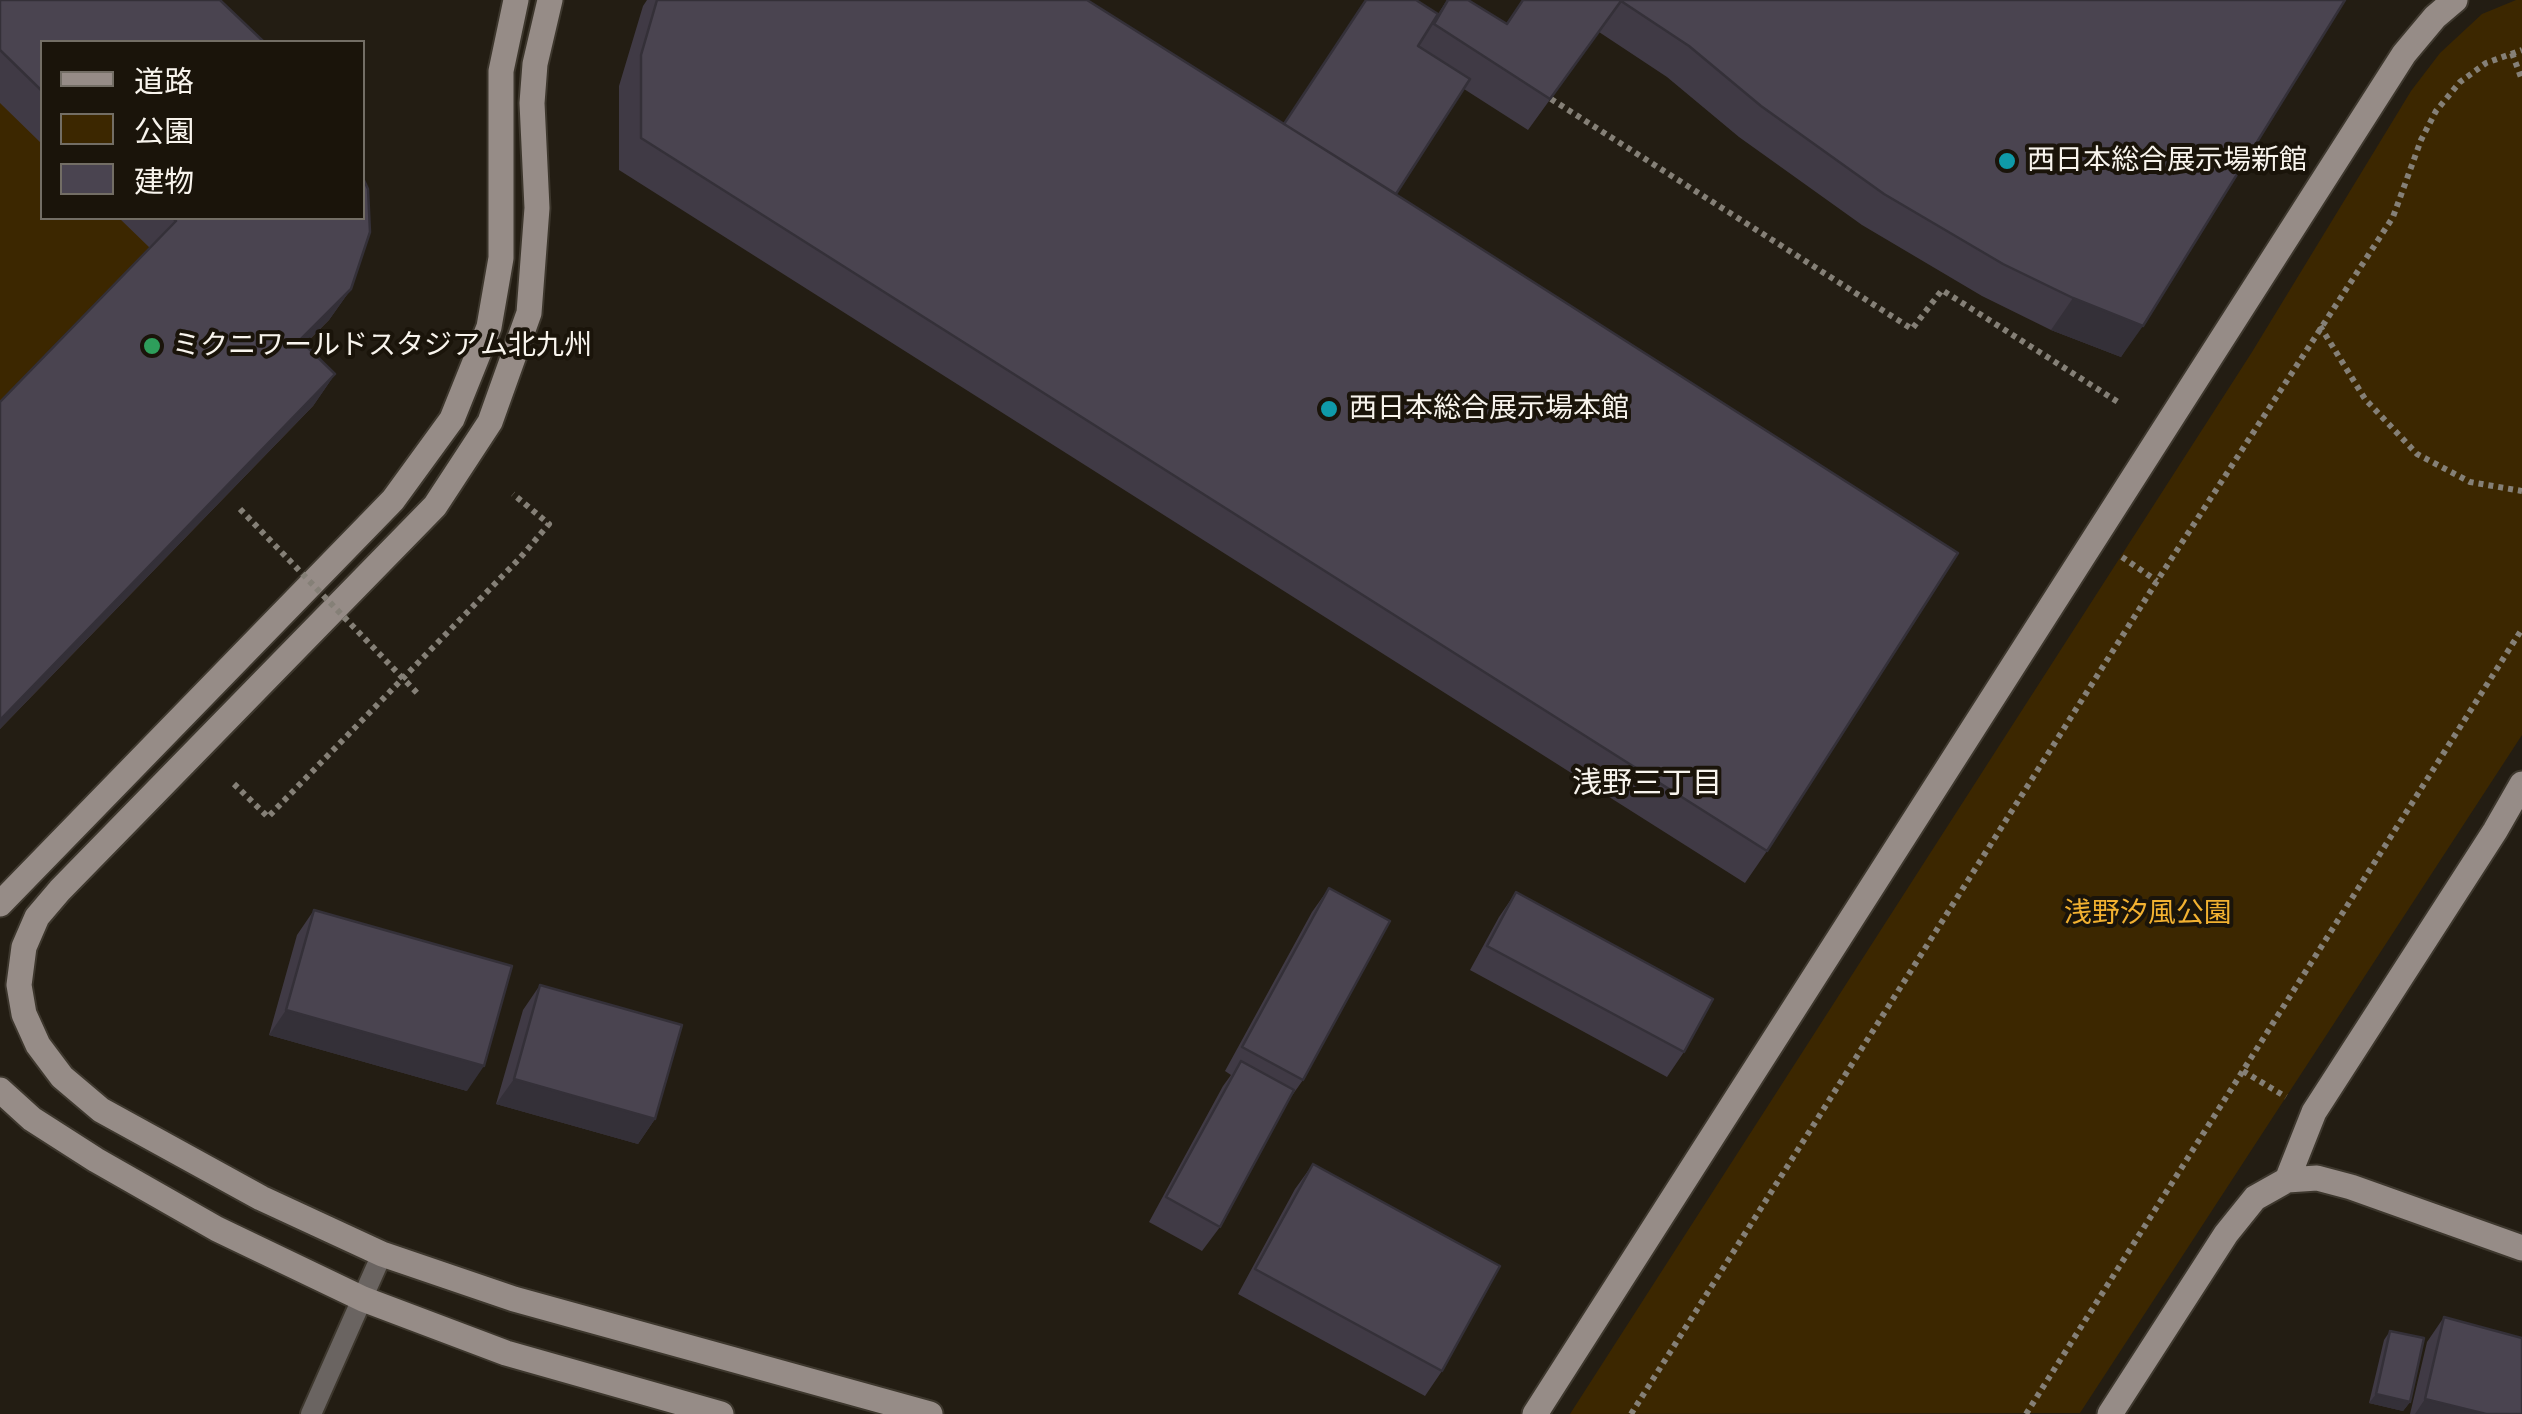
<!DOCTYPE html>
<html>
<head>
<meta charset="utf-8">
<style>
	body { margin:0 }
	#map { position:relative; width:2522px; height:1414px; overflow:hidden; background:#231d13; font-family:"Noto Sans","Noto Sans JP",sans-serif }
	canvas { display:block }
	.legend { position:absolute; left:40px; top:40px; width:325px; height:180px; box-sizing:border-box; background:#1a140a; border:2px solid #736e65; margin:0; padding:12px 18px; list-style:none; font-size:30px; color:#f8f4ed }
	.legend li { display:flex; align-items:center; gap:20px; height:50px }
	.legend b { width:50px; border:2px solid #736e65 }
</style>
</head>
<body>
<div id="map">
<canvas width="2522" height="1414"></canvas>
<ul class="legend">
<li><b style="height:12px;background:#968c87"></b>道路</li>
<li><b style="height:28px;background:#3c2700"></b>公園</li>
<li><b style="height:28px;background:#4a4450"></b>建物</li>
</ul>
</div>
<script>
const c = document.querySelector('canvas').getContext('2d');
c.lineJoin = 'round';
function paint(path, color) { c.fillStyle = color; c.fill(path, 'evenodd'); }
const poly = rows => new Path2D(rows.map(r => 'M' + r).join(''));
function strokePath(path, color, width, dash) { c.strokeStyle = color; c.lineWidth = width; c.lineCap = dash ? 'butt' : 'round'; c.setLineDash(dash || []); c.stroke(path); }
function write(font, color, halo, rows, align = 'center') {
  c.font = font + ' "Noto Sans","Noto Sans JP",sans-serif'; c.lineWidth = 8; c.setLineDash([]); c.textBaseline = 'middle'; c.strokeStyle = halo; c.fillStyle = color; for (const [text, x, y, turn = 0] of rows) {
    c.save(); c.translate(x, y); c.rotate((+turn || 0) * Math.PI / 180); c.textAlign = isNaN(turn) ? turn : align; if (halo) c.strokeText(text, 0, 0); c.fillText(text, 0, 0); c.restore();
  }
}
paint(poly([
	[0,0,42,42,42,218,345,218,348,263,329,320,279,372,313,406,0,729],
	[2516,0,2522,0,2522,735,2080,1413,1570,1414,2252,352,2411,91,2440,53,2482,14]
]), '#3c2700');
const lane = poly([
	[311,1414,382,1254]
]);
const secondary = poly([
	[550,0,535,64,532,103,537,208,529,313,490,422,435,506,60,890,37,917,24,947,19,985,24,1014,38,1045,62,1077,101,1110,261,1198,382,1254,514,1299,930,1414],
	[0,904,393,500,452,419,489,327,501,258,501,71,516,0],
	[0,1090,32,1119,96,1160,217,1229,363,1299,506,1353,721,1414],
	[2287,1180,2314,1112,2495,831,2522,784],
	[1535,1414,2404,54,2435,17,2455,0],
	[2110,1414,2226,1234,2255,1198,2287,1180,2317,1178,2351,1187,2522,1248]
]);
strokePath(lane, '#3d372d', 24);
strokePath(secondary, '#3d372d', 29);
strokePath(poly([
	[2512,53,2522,80],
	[1551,99,1912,329,1942,290,2118,402],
	[2320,326,2365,399,2417,454,2470,482,2522,491],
	[2122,557,2157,581],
	[234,784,268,817,520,558,549,524,513,494],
	[2243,1071,2286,1097],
	[1631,1414,2157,581,2393,217,2421,140,2436,111,2460,82,2486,63,2522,50],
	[2026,1414,2522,629]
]), '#858077', 6, [5, 5]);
strokePath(lane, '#6a6461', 20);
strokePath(secondary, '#968c87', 25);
strokePath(poly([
	[240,509,420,696]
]), '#858077', 6, [5, 5]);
paint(poly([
	[0,0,42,42,42,144,0,103],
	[647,0,1087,0,1283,123,1438,14,1447,0,1468,0,1506,24,1523,0,2345,0,2121,357,2051,330,1982,296,1862,225,1739,137,1667,77,1599,32,1528,130,1464,89,1396,194,1767,851,1745,883,619,170,619,86,643,6],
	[119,218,362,218,351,289,329,320,304,345,335,374,313,406,0,729,0,402,150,248],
	[1329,888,1303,1080,1291,1097,1220,1227,1202,1251,1149,1222,1223,1086,1231,1075,1225,1071,1312,912],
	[1516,892,1684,1052,1667,1077,1470,970,1499,917],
	[314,910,467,1091,269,1035,297,935],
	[540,985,655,1119,638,1144,496,1104,523,1010],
	[1313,1164,1442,1371,1425,1396,1238,1294,1295,1189],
	[2444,1317,2522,1414,2410,1414,2427,1342],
	[2390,1331,2410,1402,2403,1411,2369,1403,2384,1340]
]), '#403a45');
paint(poly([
	[351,289,329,320,278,372,300,340],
	[2073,298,2143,326,2121,357,2051,330],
	[335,374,313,406,0,729,0,720],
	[286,1010,484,1066,467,1091,269,1035],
	[514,1079,655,1119,638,1144,496,1104],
	[2376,1394,2410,1402,2403,1411,2369,1403],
	[2425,1399,2486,1414,2415,1414]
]), '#343038');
const building = poly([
	[0,0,220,0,264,42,42,42,42,91,0,50,0,0],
	[657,0,1087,0,1408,202,1958,553,1767,851,641,138,641,55,657,0],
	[1366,0,1416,0,1438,14,1418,46,1470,79,1396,194,1284,124,1366,0],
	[1448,0,1468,0,1507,24,1523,0,2345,0,2143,326,2073,298,2003,264,1884,194,1761,106,1689,46,1621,1,1550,99,1434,24,1448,0],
	[362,176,368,189,370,232,351,289,300,340,335,374,0,720,0,402,176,221,173,218,362,218,362,176],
	[1329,888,1390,921,1303,1080,1242,1047,1329,888],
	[1516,892,1713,999,1684,1052,1487,946,1516,892],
	[314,910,512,966,484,1066,286,1010,314,910],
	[540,985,682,1025,655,1119,514,1079,540,985],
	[1241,1061,1294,1090,1220,1227,1166,1197,1241,1061],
	[1313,1164,1500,1266,1442,1371,1255,1269,1313,1164],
	[2444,1317,2522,1338,2522,1414,2486,1414,2425,1399,2444,1317],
	[2390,1331,2424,1338,2410,1402,2376,1394,2390,1331]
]);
paint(building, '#4a4450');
strokePath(building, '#343038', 2.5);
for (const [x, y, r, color] of [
	[2007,161,10,"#0f9aa8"],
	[152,346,10,"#2e9e5b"],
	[1329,409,10,"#0f9aa8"]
]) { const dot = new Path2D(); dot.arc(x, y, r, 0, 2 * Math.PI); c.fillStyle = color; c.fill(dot); strokePath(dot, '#1a140a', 4); }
write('28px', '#f8f4ed', '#1a140a', [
	["西日本総合展示場新館",2027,161],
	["ミクニワールドスタジアム北九州",172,346],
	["西日本総合展示場本館",1349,409]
], 'left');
write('28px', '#f2b131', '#1a140a', [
	["浅野汐風公園",2148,914]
]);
write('30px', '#f8f4ed', '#1a140a', [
	["浅野三丁目",1647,784]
]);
</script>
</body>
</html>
